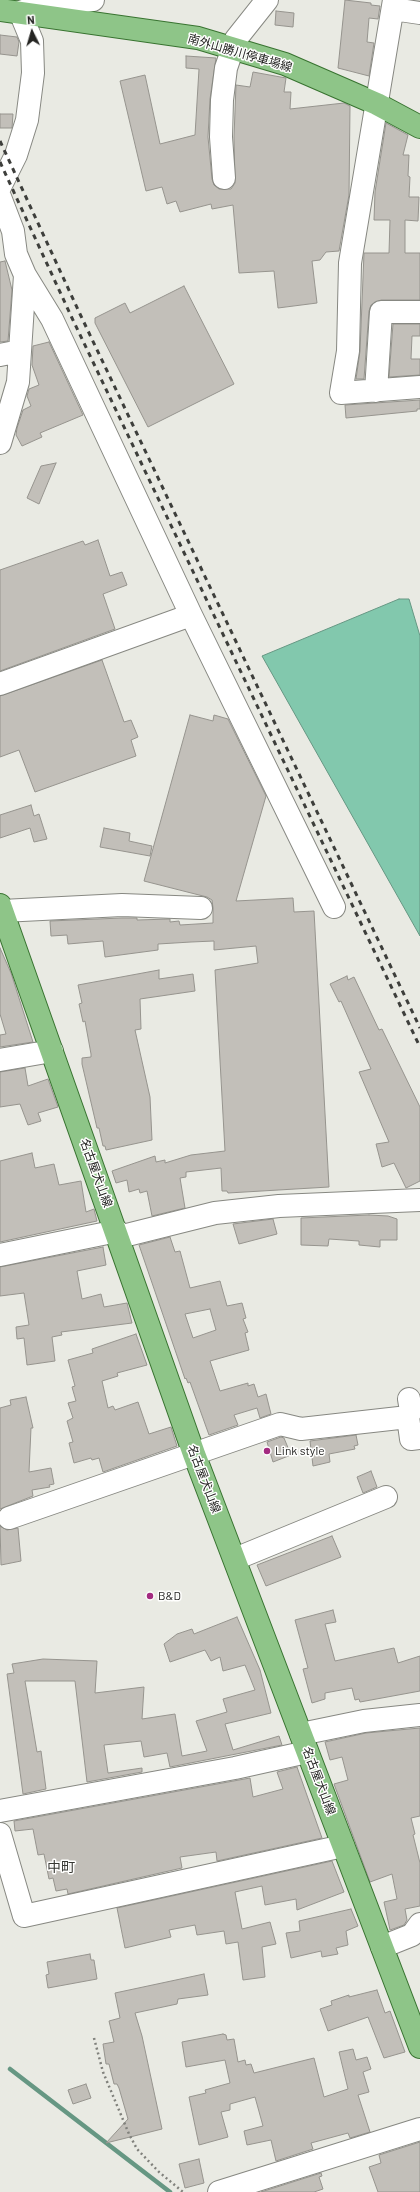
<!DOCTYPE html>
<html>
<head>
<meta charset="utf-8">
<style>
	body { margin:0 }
	#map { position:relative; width:420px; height:2192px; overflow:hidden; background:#e9eae3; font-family:Barlow,sans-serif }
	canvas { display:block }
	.north { position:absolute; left:12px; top:12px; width:40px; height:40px; -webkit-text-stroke:3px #fffffe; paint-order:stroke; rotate:355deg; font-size:11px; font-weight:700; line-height:16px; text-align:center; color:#242422 }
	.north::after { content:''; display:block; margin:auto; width:14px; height:18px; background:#242422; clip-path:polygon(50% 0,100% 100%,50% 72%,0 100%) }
</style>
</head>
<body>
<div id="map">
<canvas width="420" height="2192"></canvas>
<div class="north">N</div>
</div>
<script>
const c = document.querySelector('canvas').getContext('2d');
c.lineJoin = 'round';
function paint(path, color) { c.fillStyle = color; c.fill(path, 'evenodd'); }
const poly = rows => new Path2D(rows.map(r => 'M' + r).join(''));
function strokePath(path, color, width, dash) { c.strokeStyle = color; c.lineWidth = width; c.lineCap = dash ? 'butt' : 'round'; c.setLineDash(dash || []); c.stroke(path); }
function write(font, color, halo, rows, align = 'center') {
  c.font = font + ' Barlow,"Noto Sans JP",sans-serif'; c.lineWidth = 3; c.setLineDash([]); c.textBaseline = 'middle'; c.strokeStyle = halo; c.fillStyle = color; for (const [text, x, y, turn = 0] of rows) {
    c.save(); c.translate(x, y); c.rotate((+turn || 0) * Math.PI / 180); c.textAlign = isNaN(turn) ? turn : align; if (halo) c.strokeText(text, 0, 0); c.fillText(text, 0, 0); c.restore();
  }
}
const water = poly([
	[399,599,409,599,420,636,420,936,262,656,399,599]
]);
paint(water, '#82c8ad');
strokePath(water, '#669783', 1);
strokePath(poly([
	[10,2069,170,2192]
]), '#669783', 4.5);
const building = poly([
	[345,0,371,3,371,5,380,6,378,19,369,18,367,42,374,43,369,76,338,68,345,0],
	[276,11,294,13,293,27,275,25,276,11],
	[0,35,17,37,19,42,17,56,0,54,0,35],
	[186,56,216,58,210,99,208,137,212,179,214,185,219,189,231,189,235,183,234,137,236,85,250,87,253,72,286,78,284,92,291,92,290,109,344,103,350,106,349,195,339,251,326,252,320,260,312,261,317,303,278,308,274,271,239,273,233,205,212,209,211,204,180,212,176,201,167,204,162,187,146,191,120,81,145,75,160,144,195,135,199,69,186,68,186,56],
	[0,114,13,114,12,128,0,128,0,114],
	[386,123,408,135,403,155,409,155,408,176,410,177,409,197,419,197,418,221,405,220,405,253,420,253,420,300,381,300,371,305,369,311,364,379,356,379,360,351,364,253,389,253,390,220,374,220,375,192,386,123],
	[5,261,12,290,8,341,0,342,0,262,5,261],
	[184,286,234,384,148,427,95,323,95,318,125,303,130,313,184,286],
	[393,324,420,324,420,336,412,336,411,359,420,359,420,375,389,377,393,324],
	[49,342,83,415,40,433,42,437,22,446,16,435,17,428,23,410,31,406,27,396,29,389,39,385,32,365,33,346,49,342],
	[420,400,420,409,417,409,417,411,346,418,345,405,420,400],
	[56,463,39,504,27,498,41,466,56,463],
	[98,540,110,576,122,572,127,585,103,594,115,629,0,671,0,570,83,541,85,545,98,540],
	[102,660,124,722,131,720,138,737,131,740,136,756,35,792,19,750,0,757,0,696,102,660],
	[190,715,213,721,214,715,228,719,266,796,236,901,293,898,294,912,314,911,329,1187,228,1193,227,1191,222,1191,221,1168,186,1172,186,1177,180,1178,185,1208,152,1216,147,1191,140,1193,139,1189,129,1192,127,1180,116,1183,112,1171,155,1156,156,1162,165,1160,165,1163,191,1155,225,1151,215,970,258,963,256,946,214,950,214,941,191,942,158,944,158,950,105,957,103,941,68,944,67,935,51,936,50,921,122,918,137,918,137,920,170,919,170,922,179,921,180,925,213,923,213,908,212,900,207,897,144,881,190,715],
	[31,805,34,816,39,814,47,839,34,842,30,828,0,838,0,815,31,805],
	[104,828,130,833,129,841,152,846,150,856,100,847,104,828],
	[0,948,11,973,33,1042,0,1047,0,1035,6,1034,0,1014,0,948],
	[159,970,159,979,193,974,195,991,140,999,141,1029,135,1030,150,1097,152,1140,106,1150,105,1146,103,1146,99,1128,97,1128,82,1064,82,1058,91,1057,91,1054,85,1021,83,1022,79,1004,82,1003,78,985,159,970],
	[347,976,348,980,354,977,379,1030,382,1029,420,1107,420,1181,406,1188,394,1163,382,1167,376,1144,389,1142,359,1072,371,1069,341,1001,339,1002,330,984,347,976],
	[25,1068,28,1086,48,1079,58,1107,38,1113,41,1121,28,1125,20,1104,0,1107,0,1072,25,1068],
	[32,1153,35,1168,54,1164,59,1185,81,1181,86,1212,94,1209,97,1221,0,1242,0,1161,32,1153],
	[369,1215,388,1216,397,1219,397,1240,380,1240,380,1247,359,1245,359,1241,329,1239,328,1246,301,1245,301,1218,369,1215],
	[273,1219,277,1234,239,1244,233,1224,273,1219],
	[170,1237,175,1252,180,1251,190,1288,220,1281,227,1306,242,1303,246,1318,243,1319,248,1332,245,1333,249,1350,210,1361,220,1391,248,1383,248,1386,254,1384,258,1397,266,1394,271,1414,260,1418,257,1408,234,1415,238,1425,209,1435,190,1382,188,1383,186,1378,185,1379,139,1245,170,1237],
	[210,1309,216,1330,193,1338,185,1314,210,1309],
	[103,1247,106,1265,77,1271,82,1299,101,1294,104,1307,127,1303,132,1323,61,1332,62,1335,52,1337,55,1361,27,1365,24,1338,17,1339,16,1327,29,1325,24,1293,0,1296,0,1267,103,1247],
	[136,1334,147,1365,117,1373,118,1376,102,1381,108,1408,113,1406,115,1410,138,1402,149,1434,171,1427,177,1446,103,1472,99,1458,92,1460,91,1458,74,1463,69,1443,73,1442,67,1421,73,1418,68,1403,76,1401,72,1387,75,1386,68,1360,93,1353,92,1349,136,1334],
	[26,1397,33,1428,31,1428,29,1472,51,1468,54,1484,49,1485,50,1487,32,1490,33,1496,0,1509,0,1408,11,1405,10,1400,26,1397],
	[356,1435,358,1445,354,1446,355,1449,329,1454,330,1462,313,1466,310,1441,356,1435],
	[281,1437,284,1438,291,1455,273,1462,267,1442,281,1437],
	[371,1471,377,1487,363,1493,357,1477,371,1471],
	[0,1526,7,1530,18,1528,21,1561,1,1565,0,1526],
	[332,1536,341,1557,266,1586,257,1565,332,1536],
	[333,1610,336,1622,325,1624,335,1661,394,1648,398,1663,420,1656,420,1691,360,1702,359,1699,355,1700,352,1688,325,1693,325,1699,312,1703,303,1669,308,1668,295,1620,333,1610],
	[237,1617,260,1670,271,1713,225,1724,233,1750,279,1736,282,1745,170,1767,167,1753,144,1757,141,1741,104,1745,108,1773,142,1768,142,1772,87,1782,75,1681,25,1681,37,1752,41,1751,46,1789,23,1794,7,1674,14,1673,12,1664,43,1659,97,1661,95,1693,144,1687,142,1719,175,1714,182,1756,207,1751,196,1721,227,1712,223,1699,255,1690,245,1665,223,1671,220,1657,211,1661,205,1650,170,1662,164,1644,177,1634,192,1629,194,1634,237,1617],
	[420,1728,420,1816,411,1818,415,1834,413,1835,420,1863,420,1906,405,1909,407,1920,404,1925,390,1930,384,1902,397,1899,392,1874,370,1882,334,1784,348,1780,342,1757,330,1760,325,1742,366,1733,420,1728],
	[297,1767,322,1838,217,1861,216,1852,180,1857,182,1868,68,1894,67,1889,56,1891,53,1878,49,1879,44,1854,38,1855,33,1829,15,1831,14,1821,250,1778,253,1797,283,1789,277,1772,297,1767],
	[332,1861,344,1892,297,1910,296,1899,265,1905,262,1886,235,1892,242,1929,270,1922,276,1944,262,1947,265,1977,243,1980,238,1942,226,1944,224,1931,197,1935,195,1925,169,1930,171,1937,125,1948,117,1908,332,1861],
	[351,1909,358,1926,346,1931,348,1945,336,1948,338,1954,322,1957,321,1951,291,1958,286,1933,300,1931,299,1921,351,1909],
	[90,1954,91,1960,94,1960,97,1979,48,1988,46,1975,49,1974,47,1962,90,1954],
	[204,1974,208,1995,178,1999,177,2004,135,2013,142,2036,162,2129,106,2143,128,2119,119,2088,117,2084,114,2084,109,2064,106,2064,103,2044,114,2042,109,2021,120,2018,115,1993,204,1974],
	[377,1990,385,2013,390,2011,405,2052,384,2058,368,2017,328,2031,320,2009,332,2005,331,2001,349,1995,349,1997,377,1990],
	[223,2034,226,2035,227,2040,234,2039,238,2062,245,2060,246,2065,251,2064,254,2073,314,2058,324,2097,348,2089,339,2052,353,2049,356,2060,367,2057,371,2069,363,2072,369,2092,358,2095,370,2132,350,2138,348,2133,311,2143,313,2149,276,2161,271,2140,247,2145,244,2131,263,2126,255,2097,230,2104,230,2110,221,2112,228,2137,199,2145,189,2097,206,2093,205,2090,230,2083,225,2060,186,2067,182,2042,223,2034],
	[86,2084,91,2098,73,2104,68,2090,86,2084],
	[420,2142,420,2192,378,2192,369,2167,381,2163,379,2155,420,2142],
	[199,2159,204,2183,185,2188,179,2164,199,2159],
	[321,2173,322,2176,319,2177,323,2189,314,2192,261,2192,321,2173]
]);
paint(building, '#c2bfb9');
strokePath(building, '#96948e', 1);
const minor = poly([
	[394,0,350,263,348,351,341,393,420,387],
	[393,9,420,13],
	[224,178,221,137,222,100,226,68,236,39,267,0],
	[0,187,16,155,27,120,33,73,32,41,20,12,40,6,93,0],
	[0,197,13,231,16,254,25,275,52,319,191,615,334,907],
	[0,355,20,351],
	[376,391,381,312,420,312],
	[0,443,18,382,25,275],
	[0,684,191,615],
	[2,911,122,905,201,908],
	[0,1060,52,1051],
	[119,1237,215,1213,279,1206,420,1200],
	[0,1255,117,1231],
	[408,1417,411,1411,409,1399],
	[9,1518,280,1424,301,1429,408,1417,411,1439,420,1438],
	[235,1559,386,1497],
	[301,1734,364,1721,420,1715],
	[0,1811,235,1768,307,1752],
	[0,1834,24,1916,343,1846],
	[382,1947,412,1935,420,1924],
	[219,2192,420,2129]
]);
const major = poly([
	[0,10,198,38,285,64,377,104,420,127],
	[0,905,194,1454,420,2047]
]);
strokePath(minor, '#878882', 24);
strokePath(major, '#387330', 24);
strokePath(poly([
	[94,2038,103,2072,129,2134,137,2149,159,2172,183,2192]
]), '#80817c', 2.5, [2, 3]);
strokePath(minor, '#fff', 22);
strokePath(major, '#8ec588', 22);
strokePath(poly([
	[0,141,80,314,420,1028],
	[0,162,72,318,420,1047]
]), '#3d3e3b', 3, [5, 5]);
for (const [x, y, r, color] of [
	[267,1451,4,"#a32a80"],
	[150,1596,4,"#a32a80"]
]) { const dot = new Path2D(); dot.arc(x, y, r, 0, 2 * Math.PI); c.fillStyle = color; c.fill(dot); strokePath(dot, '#fffffe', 1.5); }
write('12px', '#242422', '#fffffe', [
	["南外山勝川停車場線",240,53,16],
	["名古屋犬山線",96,1173,70],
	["名古屋犬山線",204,1479,69],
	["名古屋犬山線",319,1781,69]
]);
write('12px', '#242422', '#fffffe', [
	["Link style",275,1451],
	["B&D",158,1596]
], 'left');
write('14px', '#373833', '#fffffe', [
	["中町",61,1867]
]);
</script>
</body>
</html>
